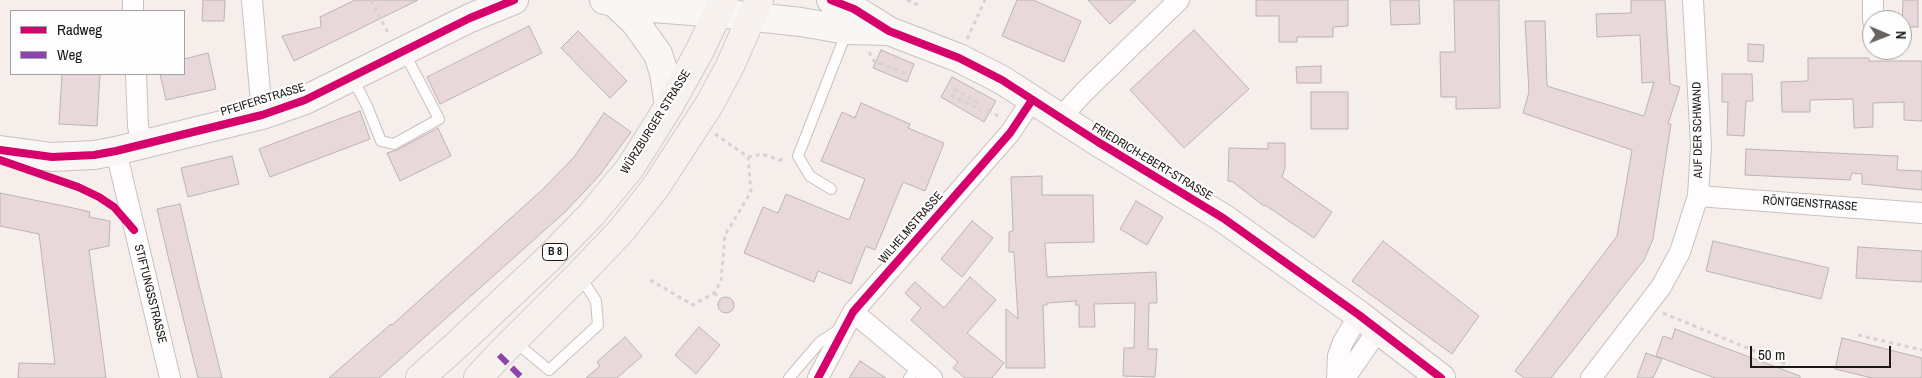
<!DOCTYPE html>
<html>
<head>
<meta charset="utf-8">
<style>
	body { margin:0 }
	#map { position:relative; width:1922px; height:378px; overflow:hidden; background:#f6eeea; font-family:"Archivo Narrow",sans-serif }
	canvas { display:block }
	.legend { position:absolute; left:10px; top:10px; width:175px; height:65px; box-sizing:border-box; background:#fdfdfd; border:1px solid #a3a1a1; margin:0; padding:6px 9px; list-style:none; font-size:15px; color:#1d1816 }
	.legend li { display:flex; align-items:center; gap:10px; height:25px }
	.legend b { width:25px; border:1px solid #a3a1a1 }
	.north { position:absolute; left:1862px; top:10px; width:50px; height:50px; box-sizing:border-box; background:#fdfdfd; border:1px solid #a3a1a1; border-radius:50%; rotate:91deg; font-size:14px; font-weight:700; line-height:20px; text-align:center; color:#1d1816 }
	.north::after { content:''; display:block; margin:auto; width:18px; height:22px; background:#696360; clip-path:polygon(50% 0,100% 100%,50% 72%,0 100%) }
	.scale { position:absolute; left:1750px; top:346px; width:141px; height:22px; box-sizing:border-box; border:2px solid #1d1816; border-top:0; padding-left:6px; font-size:15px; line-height:18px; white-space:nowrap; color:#1d1816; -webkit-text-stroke:4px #fdfdfd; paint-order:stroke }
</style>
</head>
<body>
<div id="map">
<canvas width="1922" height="378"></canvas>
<ul class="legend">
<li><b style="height:6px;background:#d6006c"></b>Radweg</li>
<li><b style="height:6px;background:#8e44ad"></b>Weg</li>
</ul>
<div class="north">N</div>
<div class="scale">50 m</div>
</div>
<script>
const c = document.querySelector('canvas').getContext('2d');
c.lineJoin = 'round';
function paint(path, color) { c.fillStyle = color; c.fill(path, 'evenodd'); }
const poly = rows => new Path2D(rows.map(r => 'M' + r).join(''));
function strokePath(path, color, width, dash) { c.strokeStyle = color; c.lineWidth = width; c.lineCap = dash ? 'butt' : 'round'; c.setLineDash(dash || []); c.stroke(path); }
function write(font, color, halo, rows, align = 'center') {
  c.font = font + ' "Archivo Narrow",sans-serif'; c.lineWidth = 4.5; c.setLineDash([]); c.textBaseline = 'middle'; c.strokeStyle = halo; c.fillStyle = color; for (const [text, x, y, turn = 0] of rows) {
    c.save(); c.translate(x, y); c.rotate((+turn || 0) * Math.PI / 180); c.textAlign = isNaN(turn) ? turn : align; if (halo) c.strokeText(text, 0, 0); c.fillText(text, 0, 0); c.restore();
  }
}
const building = poly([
	[203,0,225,0,224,21,202,21,203,0],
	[355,0,418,0,294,61,282,36,321,27,320,17,355,0],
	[1017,0,1033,0,1081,21,1064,62,1002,36,1017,0],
	[1088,0,1136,0,1110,24,1088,0],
	[1256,0,1348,0,1348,26,1333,27,1333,37,1297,37,1297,42,1279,42,1279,16,1256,16,1256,0],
	[1390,0,1419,0,1420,24,1391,25,1390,0],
	[1454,0,1499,0,1500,108,1456,109,1456,97,1441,97,1440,52,1455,52,1454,0],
	[1631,0,1665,0,1670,84,1680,87,1668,124,1671,124,1653,239,1644,260,1551,378,1524,378,1515,371,1617,236,1632,150,1523,113,1529,92,1525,21,1545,21,1547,86,1644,116,1654,82,1642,83,1640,35,1597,37,1596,14,1631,13,1631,0],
	[1903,0,1918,0,1918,27,1902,27,1903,0],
	[529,26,542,53,440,104,427,77,529,26],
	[1194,30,1249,89,1184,148,1130,90,1194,30],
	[578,31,627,81,610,98,561,48,578,31],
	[1748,44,1764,45,1763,62,1748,61,1748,44],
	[881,50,914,64,907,82,873,68,881,50],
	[208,53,216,89,166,100,160,74,184,74,184,59,208,53],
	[1808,58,1869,58,1869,61,1922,61,1922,121,1904,120,1904,102,1873,103,1873,127,1854,128,1853,99,1810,100,1810,112,1782,112,1781,82,1808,81,1808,58],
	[1321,66,1321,83,1297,83,1296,67,1321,66],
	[62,74,100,74,97,126,59,124,62,74],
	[1722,74,1752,74,1753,101,1746,101,1744,136,1727,135,1728,102,1722,102,1722,74],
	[952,77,996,101,984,122,941,97,952,77],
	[1311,92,1348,92,1348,129,1311,129,1311,92],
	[861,103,910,124,908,128,944,143,925,191,903,182,875,250,866,246,851,284,818,271,814,282,744,253,763,207,778,213,786,194,849,220,865,179,821,161,842,112,855,118,861,103],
	[360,111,370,139,270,177,259,149,360,111],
	[604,113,631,132,599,176,565,212,379,378,329,378,391,324,392,325,542,190,575,156,604,113],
	[438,128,451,156,400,181,387,153,397,150,438,128],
	[1268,143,1285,143,1285,168,1282,177,1332,212,1314,238,1265,205,1264,206,1233,182,1228,181,1229,148,1268,149,1268,143],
	[1746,149,1898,156,1897,170,1922,171,1922,190,1862,184,1862,174,1852,173,1850,180,1745,175,1746,149],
	[232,156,239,184,188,197,181,168,232,156],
	[1042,176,1042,195,1093,195,1094,242,1045,243,1047,277,1156,272,1157,303,1149,303,1148,349,1157,349,1155,377,1123,376,1124,348,1134,348,1135,303,1094,304,1095,327,1079,327,1079,305,1075,305,1077,301,1047,303,1047,305,1043,305,1045,368,1006,368,1006,309,1018,319,1014,252,1009,252,1009,232,1013,231,1011,177,1042,176],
	[0,193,78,209,90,212,89,217,110,221,109,246,89,250,106,378,18,378,19,363,55,364,39,234,0,226,0,193],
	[1136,201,1163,217,1147,245,1120,229,1136,201],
	[180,204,198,281,222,378,198,378,172,273,157,209,180,204],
	[972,221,993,238,962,277,941,259,972,221],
	[1383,241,1479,316,1452,354,1352,281,1383,241],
	[1713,241,1829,268,1821,299,1706,271,1713,241],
	[1858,247,1922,251,1922,282,1856,278,1858,247],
	[970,277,996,300,967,333,1004,363,992,378,965,378,953,368,958,362,911,320,921,308,905,293,915,282,944,308,970,277],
	'718 305a8 8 0 1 1 16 0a8 8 0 1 1-16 0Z',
	[699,327,720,345,696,374,675,355,699,327],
	[1675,329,1800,376,1800,378,1715,378,1656,356,1663,336,1672,339,1675,329],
	[625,337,642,356,617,378,586,378,600,366,597,362,625,337],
	[1842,338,1922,358,1922,378,1872,378,1835,369,1842,338],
	[1646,353,1662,359,1653,378,1637,378,1646,353],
	[860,361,886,378,849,378,860,361]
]);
paint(building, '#e8d7db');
strokePath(building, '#bab4b3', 1);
const lane = poly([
	[352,77,367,106,381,141,394,144,439,119,404,52],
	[831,189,810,176,798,156,847,31],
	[514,341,549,370,598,325,596,301,580,276],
	[789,378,820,342,840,329],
	[909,378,918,366]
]);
const street = poly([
	[133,0,133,11],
	[252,0,262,115],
	[1873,0,1873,20],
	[136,74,138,126,142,145],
	[1060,118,1085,91,1179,0],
	[116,151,170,378],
	[1698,196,1922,213],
	[853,312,932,378],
	[818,378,853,312,1010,133,1032,100],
	[1337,378,1338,356,1343,342,1359,315],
	[1345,378,1378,330],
	[1591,378,1661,287,1680,252,1698,196,1701,146,1693,0]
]);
const secondary = poly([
	[604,0,639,7,718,13,801,22,847,30,889,31],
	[831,0,854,9,889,31,959,58,1002,80,1098,142,1223,218,1359,315,1441,378],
	[616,4,635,22,658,54,664,73,669,106],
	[0,150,52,157,94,155,116,151,262,115,305,100,470,18,514,0]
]);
const primary = poly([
	[420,378,459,343,549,258,591,215,630,168,669,106,699,52,724,0],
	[478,378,499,355,579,275,621,231,655,188,709,105,730,66,759,0]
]);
strokePath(lane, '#c8c2bf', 12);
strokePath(street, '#c8c2bf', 22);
strokePath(secondary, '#c8c2bf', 30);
strokePath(primary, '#cfcac9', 30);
strokePath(poly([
	[371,0,389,35],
	[907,0,921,6],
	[967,39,985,0],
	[869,52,874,61,910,75],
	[954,89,982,105],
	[951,95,981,110],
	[988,110,998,116],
	[715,134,748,157,762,154,779,160,785,159],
	[650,280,693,305,714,293,721,281,725,235,751,192,748,157],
	[714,293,721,299],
	[1663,313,1786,364],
	[1858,335,1922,350]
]), '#d5d3d1', 3, [4, 4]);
strokePath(lane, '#fefcfc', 10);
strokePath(street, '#fefcfc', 20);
strokePath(secondary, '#faf6f5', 28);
strokePath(primary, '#f7f1ed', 28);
strokePath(poly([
	[499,355,522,378]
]), '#8e44ad', 6, [12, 6]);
strokePath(poly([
	[831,0,854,9,889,31,959,58,1002,80,1098,142,1223,218,1359,315,1441,378],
	[0,150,52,157,94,155,116,151,262,115,305,100,470,18,514,0],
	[0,160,78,187,99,197,114,207,134,230],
	[818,378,853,312,1010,133,1032,100]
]), '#d6006c', 8);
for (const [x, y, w] of [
	[555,252,25]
]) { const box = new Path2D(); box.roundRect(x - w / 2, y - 8.5, w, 17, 4); c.fillStyle = '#fdfdfd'; c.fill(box); strokePath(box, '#1d1816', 1); }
write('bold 11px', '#1d1816', null, [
	["B 8",555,252]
]);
write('12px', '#1d1816', '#fdfdfd', [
	["PFEIFERSTRASSE",263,100,-17],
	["WÜRZBURGER STRASSE",656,122,-58],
	["AUF DER SCHWAND",1698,130,-91],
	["FRIEDRICH-EBERT-STRASSE",1152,162,31],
	["RÖNTGENSTRASSE",1810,204,4],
	["WILHELMSTRASSE",911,228,-49],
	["STIFTUNGSSTRASSE",150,294,76]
]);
</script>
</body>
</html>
